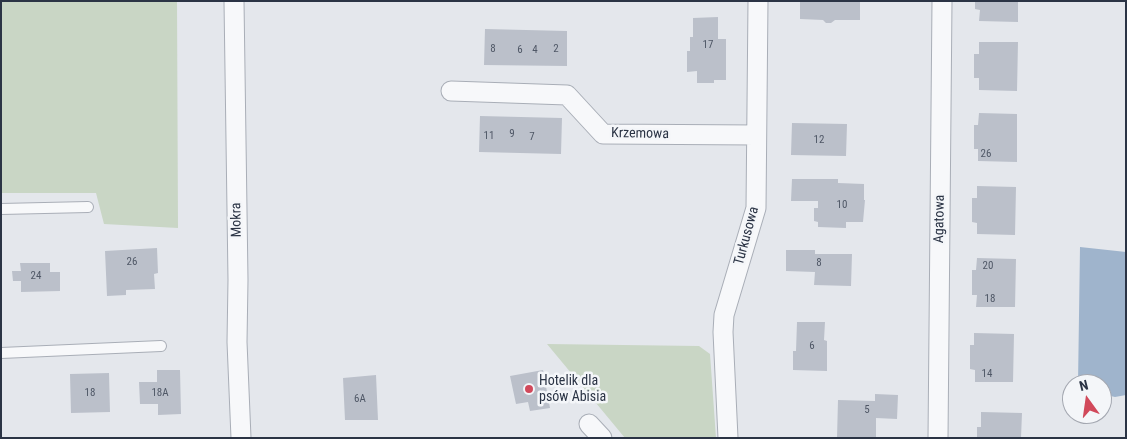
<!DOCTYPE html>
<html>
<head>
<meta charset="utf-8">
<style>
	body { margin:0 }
	#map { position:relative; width:1127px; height:439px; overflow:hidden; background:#e4e7ec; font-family:"Roboto Condensed",sans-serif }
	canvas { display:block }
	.frame { position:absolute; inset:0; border:2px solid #2b3445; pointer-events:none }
	.north { position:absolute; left:1062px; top:374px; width:50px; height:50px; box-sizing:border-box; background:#f4f6f9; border:1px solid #a4a8b1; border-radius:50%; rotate:346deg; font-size:14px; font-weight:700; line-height:20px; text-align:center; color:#2b3445 }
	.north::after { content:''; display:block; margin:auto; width:18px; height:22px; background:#d1495b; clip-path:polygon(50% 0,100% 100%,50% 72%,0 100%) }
</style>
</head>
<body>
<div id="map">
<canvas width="1127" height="439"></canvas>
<div class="frame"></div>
<div class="north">N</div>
</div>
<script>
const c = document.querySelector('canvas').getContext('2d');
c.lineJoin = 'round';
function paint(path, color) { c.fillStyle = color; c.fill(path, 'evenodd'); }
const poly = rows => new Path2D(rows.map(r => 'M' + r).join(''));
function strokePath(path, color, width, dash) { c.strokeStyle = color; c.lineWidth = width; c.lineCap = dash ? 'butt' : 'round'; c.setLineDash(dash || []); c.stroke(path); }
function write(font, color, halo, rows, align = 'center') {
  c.font = font + ' "Roboto Condensed",sans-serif'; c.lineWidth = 5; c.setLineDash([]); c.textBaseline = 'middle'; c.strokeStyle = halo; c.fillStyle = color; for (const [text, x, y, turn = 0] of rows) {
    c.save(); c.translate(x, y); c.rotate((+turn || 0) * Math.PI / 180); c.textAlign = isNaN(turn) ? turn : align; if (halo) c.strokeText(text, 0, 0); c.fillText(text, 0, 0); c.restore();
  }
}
paint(poly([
	[1,1,177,1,178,228,104,224,96,193,1,193],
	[547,344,699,346,710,354,716,438,625,438]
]), '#c9d6c5');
paint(poly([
	[1080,247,1126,252,1126,395,1115,397,1102,394,1102,384,1078,384]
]), '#9fb4cc');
paint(poly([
	[800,1,860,1,860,20,835,20,831,23,826,23,823,20,800,19],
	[975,1,1018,1,1018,22,979,21,980,10,975,9],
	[718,17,718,39,726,39,726,80,714,80,714,83,697,83,697,71,687,72,687,51,690,51,690,37,693,37,693,18],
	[485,29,567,31,567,66,484,65],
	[979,42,1018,42,1017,91,979,90,979,78,974,78,974,54,979,54],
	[979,113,1017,114,1017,162,978,161,978,149,974,149,974,125,978,125],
	[480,116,562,118,561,154,479,152],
	[792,123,847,124,846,156,791,155],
	[792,179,838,179,838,183,864,184,864,200,865,200,863,222,846,222,846,228,818,227,818,222,814,221,814,208,818,208,818,201,791,201],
	[977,186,1016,187,1015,235,977,234,977,223,972,222,972,198,977,198],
	[157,248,158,273,154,274,155,289,126,290,126,295,107,296,105,251],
	[786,250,815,250,815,254,852,254,851,286,814,285,815,272,786,271],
	[977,258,1016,259,1015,307,976,307,977,295,972,295,972,270,976,270],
	[20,263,50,263,50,272,60,272,60,291,21,292,21,281,13,281,12,271,21,271],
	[797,322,825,322,824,340,827,341,827,371,793,370,793,351,796,351],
	[974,333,1014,334,1013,382,975,382,975,370,970,369,970,345,974,345],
	[157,370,180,370,181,414,158,415,158,404,140,404,139,382,157,382],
	[543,370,550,408,530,411,528,402,516,404,510,376],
	[109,373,110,412,71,413,70,374],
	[376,375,378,420,345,420,343,378],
	[875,394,898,395,897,419,876,418,876,438,837,438,838,400,875,401],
	[981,412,1022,413,1021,438,977,438,977,427,981,427]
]), '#bbc0ca');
const service = poly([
	[1,209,88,207],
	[1,353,161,346]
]);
const minor = poly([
	[234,1,238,280,237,342,241,438],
	[451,91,567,95,603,134,756,135],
	[589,424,602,438],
	[728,438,723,332,724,315,756,208,758,1],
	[938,438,942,1]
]);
strokePath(service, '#a9aeb7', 12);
strokePath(minor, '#a9aeb7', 21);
strokePath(service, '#f7f8fa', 10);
strokePath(minor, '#f7f8fa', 19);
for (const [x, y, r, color] of [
	[529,389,5,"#d1495b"]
]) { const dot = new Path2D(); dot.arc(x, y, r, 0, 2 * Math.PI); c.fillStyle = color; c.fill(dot); strokePath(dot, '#f4f6f9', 2); }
write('11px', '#4f5766', null, [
	["17",708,45],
	["8",493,49],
	["2",556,49],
	["6",520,50],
	["4",535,50],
	["9",512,134],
	["11",489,136],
	["7",532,137],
	["12",819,140],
	["26",986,154],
	["10",842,205],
	["26",132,262],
	["8",819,263],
	["20",988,266],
	["24",36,276],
	["18",990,299],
	["6",812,346],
	["14",987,374],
	["18",90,393],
	["18A",160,393],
	["6A",360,399],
	["5",867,410]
]);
write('14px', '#2b3445', '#f4f6f9', [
	["Krzemowa",640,134,1],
	["Agatowa",940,219,-89],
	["Mokra",237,220,-91],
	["Turkusowa",747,236,-75]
]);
write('14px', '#2b3445', '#f4f6f9', [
	["Hotelik dla",539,381],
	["psów Abisia",539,397]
], 'left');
</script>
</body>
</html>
